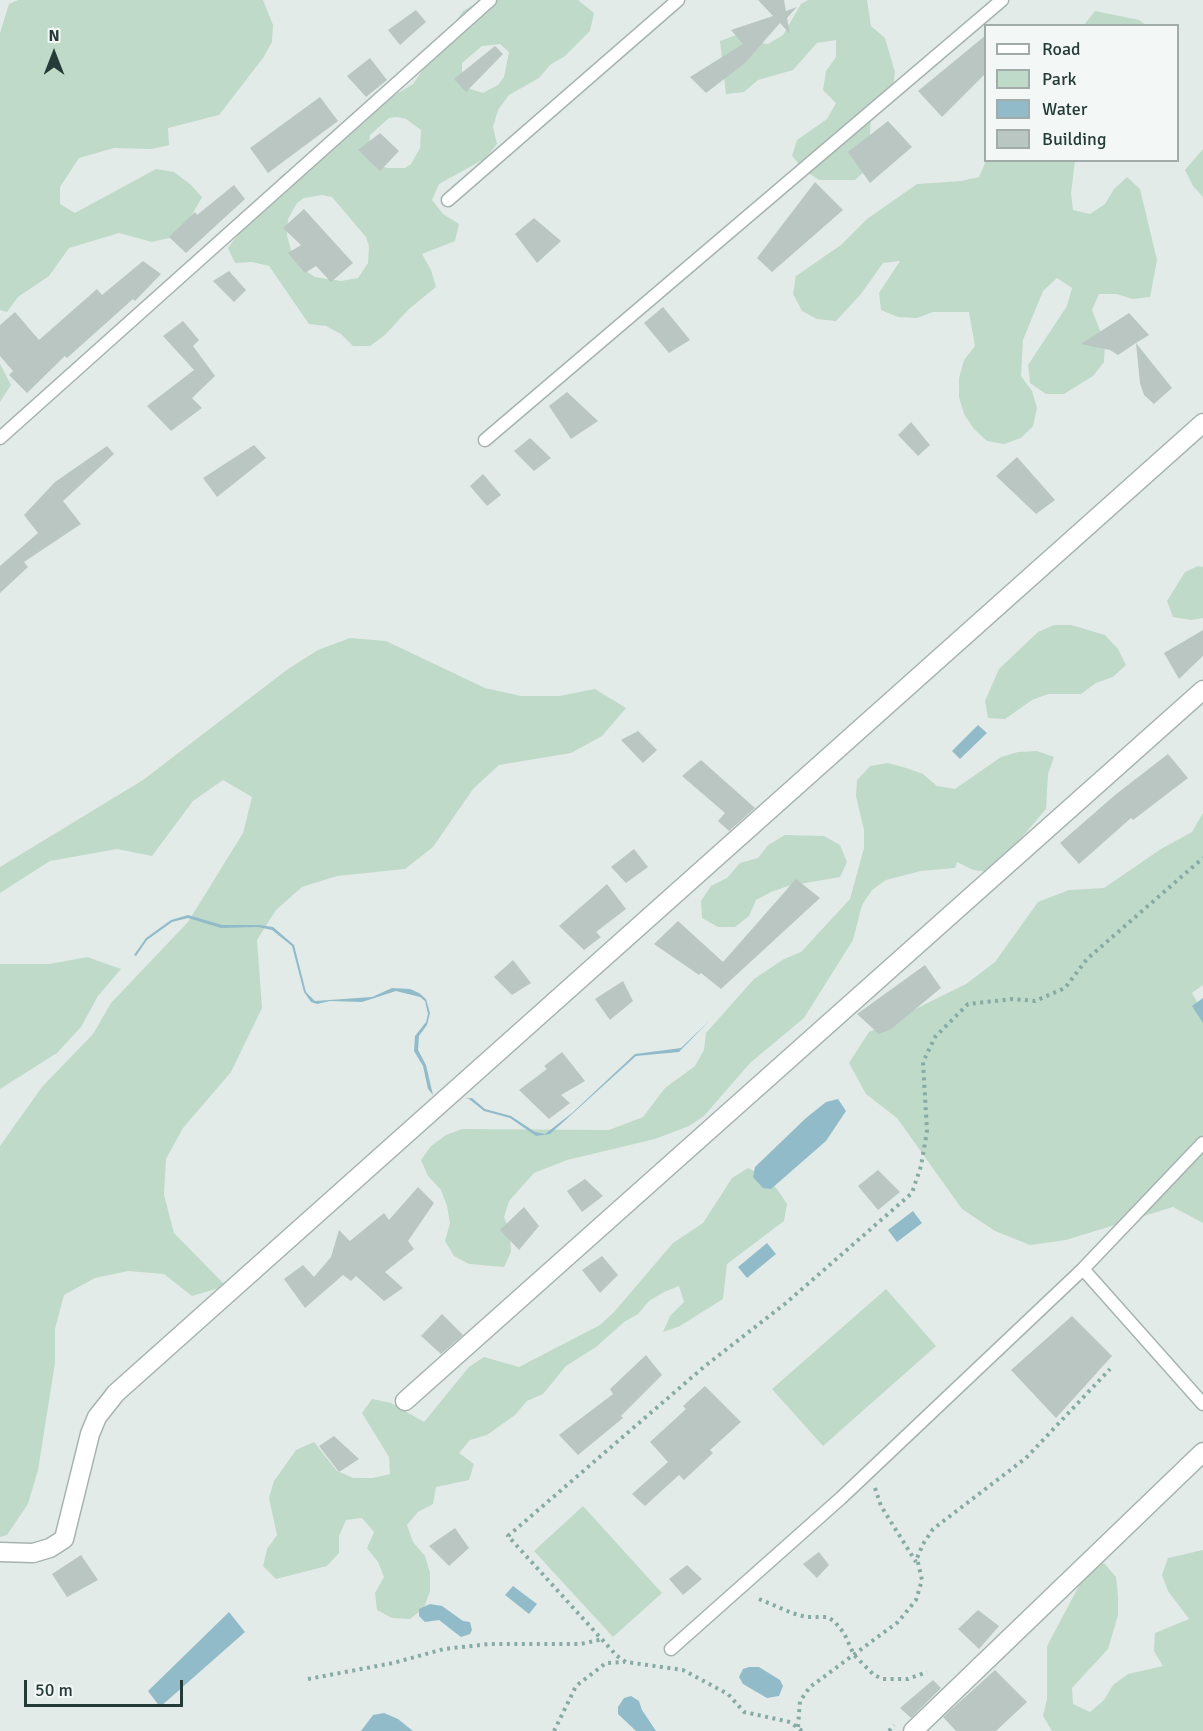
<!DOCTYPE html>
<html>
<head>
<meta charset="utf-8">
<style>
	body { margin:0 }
	#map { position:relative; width:1203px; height:1731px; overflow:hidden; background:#e3ebe9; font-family:Signika,sans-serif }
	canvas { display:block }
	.legend { position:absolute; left:984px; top:24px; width:195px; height:138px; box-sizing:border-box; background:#f3f8f6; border:2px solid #a1acaa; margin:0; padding:8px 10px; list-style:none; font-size:18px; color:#253b37 }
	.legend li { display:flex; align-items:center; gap:12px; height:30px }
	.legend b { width:30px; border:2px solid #a1acaa }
	.north { position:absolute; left:24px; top:24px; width:60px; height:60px; -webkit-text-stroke:4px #f3f8f6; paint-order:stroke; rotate:0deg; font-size:16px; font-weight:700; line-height:24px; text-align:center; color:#253b37 }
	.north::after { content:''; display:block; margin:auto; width:21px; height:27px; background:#253b37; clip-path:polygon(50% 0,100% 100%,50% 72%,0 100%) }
	.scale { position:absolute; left:24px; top:1680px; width:159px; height:27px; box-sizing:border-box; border:3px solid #253b37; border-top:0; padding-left:8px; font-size:18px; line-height:21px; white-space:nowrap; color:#253b37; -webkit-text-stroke:4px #f3f8f6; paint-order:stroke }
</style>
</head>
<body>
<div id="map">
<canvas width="1203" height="1731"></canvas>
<ul class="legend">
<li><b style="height:8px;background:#fff"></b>Road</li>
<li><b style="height:16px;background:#bfdac9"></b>Park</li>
<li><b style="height:16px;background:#92bbca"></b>Water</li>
<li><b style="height:16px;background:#b9c6c2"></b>Building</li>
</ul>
<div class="north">N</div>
<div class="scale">50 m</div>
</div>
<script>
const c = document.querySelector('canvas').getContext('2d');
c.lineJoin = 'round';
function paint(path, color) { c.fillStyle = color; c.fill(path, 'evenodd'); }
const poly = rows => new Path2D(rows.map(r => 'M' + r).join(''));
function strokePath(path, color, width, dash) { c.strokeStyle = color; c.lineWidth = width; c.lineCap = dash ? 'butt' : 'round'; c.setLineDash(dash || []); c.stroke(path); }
paint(poly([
	[18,0,263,0,273,25,272,42,263,58,219,115,168,128,169,145,152,149,114,148,79,158,60,187,60,204,75,213,156,169,174,172,190,184,202,197,185,227,169,238,152,242,119,233,69,248,49,276,18,297,7,312,0,310,0,33,9,4],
	[487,0,578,0,594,13,590,31,565,56,550,65,539,78,509,95,498,110,493,127,497,144,486,158,439,184,432,200,443,214,459,224,455,241,422,254,431,270,436,287,409,309,385,335,370,346,353,346,341,334,326,326,309,324,269,266,252,262,235,263,228,248,281,176,383,102,413,84,463,11,478,2],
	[500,44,509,52,504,77,498,85,483,93,467,88,462,81,462,63,482,46],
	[397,117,406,119,421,130,420,148,411,164,405,168,388,168,380,166,369,153,370,135,389,118],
	[322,195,332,197,366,237,369,246,368,263,358,278,341,281,315,277,301,268,292,253,287,236,288,219,297,203,304,198],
	[808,0,867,0,871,26,885,38,895,72,893,89,871,116,868,168,855,180,819,180,804,170,792,156,797,140,827,119,836,103,823,90,826,71,836,57,836,40,817,43,793,70,758,80,744,92,726,94,720,41,736,35,752,42,768,44,783,35,801,4],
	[1095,11,1139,20,1146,25,1084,25],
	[1203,149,1203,197,1193,186,1185,170],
	[986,161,1075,161,1071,193,1073,210,1090,214,1105,204,1114,189,1127,177,1140,189,1157,260,1150,297,1133,299,1116,294,1099,294,1092,310,1105,343,1104,362,1093,376,1064,394,1046,394,1030,383,1028,365,1067,306,1072,288,1057,278,1043,291,1023,340,1021,376,1032,391,1037,408,1033,426,1021,438,1004,444,987,441,974,429,964,414,959,397,959,378,964,360,975,346,969,312,933,312,917,318,898,317,881,310,879,293,900,261,883,263,861,294,836,321,817,319,802,311,793,294,796,276,841,245,867,219,917,184,961,181,979,177],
	[0,364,11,385,0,402],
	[1198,566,1203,567,1203,618,1191,620,1173,617,1167,601,1185,572],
	[1054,625,1071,625,1105,635,1118,649,1126,665,1113,677,1096,683,1081,694,1048,694,1032,700,1005,719,988,718,985,701,999,669,1038,632],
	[350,638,386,641,485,688,521,696,559,696,595,689,626,708,602,736,571,753,499,765,473,789,433,847,405,869,337,876,302,887,276,910,257,940,262,1008,231,1072,183,1128,166,1159,164,1195,174,1233,226,1286,192,1296,164,1274,128,1271,95,1278,64,1295,55,1329,55,1363,38,1470,28,1504,7,1535,0,1537,0,1146,42,1087,93,1034,111,1003,188,922,243,833,252,797,223,780,193,801,152,856,117,849,50,861,0,893,0,867,143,780,288,669,318,650],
	[1037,751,1054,757,1048,774,1046,809,1023,836,1016,852,989,872,973,870,957,862,955,868,921,871,886,880,872,890,862,905,853,940,804,1018,750,1063,704,1116,689,1126,655,1139,567,1160,534,1173,509,1201,504,1217,510,1233,511,1252,504,1267,469,1264,454,1256,445,1241,450,1223,447,1206,441,1190,428,1176,421,1160,431,1146,446,1135,462,1129,609,1130,643,1117,665,1088,695,1066,704,1050,706,1033,754,979,784,959,801,952,850,899,864,848,864,830,856,796,857,780,870,766,888,763,906,768,923,774,937,786,955,789,1001,757,1018,752],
	[1203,813,1203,985,1192,993,1203,1012,1203,1223,1173,1207,1066,1240,1030,1245,995,1231,962,1209,897,1118,866,1094,849,1063,869,1032,966,984,995,962,1038,902,1069,890,1104,888,1161,849,1192,832],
	[785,835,824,836,840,845,847,862,840,877,788,886,771,892,756,900,749,916,735,927,718,927,702,918,701,901,711,886,727,878,740,863,758,858,768,845],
	[87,957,121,969,98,996,81,1027,57,1053,0,1089,0,964,50,964],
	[748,1168,764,1176,777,1189,787,1204,784,1221,727,1264,723,1299,680,1326,663,1332,670,1316,684,1302,679,1286,664,1292,649,1301,638,1314,624,1322,596,1347,566,1366,543,1394,527,1401,515,1415,487,1435,470,1440,459,1453,474,1464,469,1480,436,1487,433,1504,418,1512,407,1525,413,1542,425,1556,430,1573,430,1591,424,1608,410,1619,392,1618,377,1610,375,1593,384,1577,378,1562,367,1548,374,1532,362,1518,346,1520,339,1536,339,1553,327,1566,276,1579,263,1566,267,1549,277,1535,269,1498,274,1481,296,1450,314,1442,337,1471,353,1478,373,1478,390,1474,389,1457,362,1413,372,1399,391,1403,424,1422,469,1367,484,1357,519,1367,600,1325,614,1312,673,1243,703,1223,732,1178],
	[886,1289,936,1346,823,1446,772,1389],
	[583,1506,662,1593,613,1637,534,1551],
	[1203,1550,1203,1731,1052,1731,1043,1716,1047,1699,1047,1646,1088,1569,1104,1563,1116,1577,1118,1596,1118,1615,1108,1649,1072,1688,1073,1704,1090,1712,1104,1700,1113,1685,1128,1674,1163,1666,1154,1651,1155,1633,1189,1619,1168,1591,1162,1575,1168,1558]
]), '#bfdac9');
paint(poly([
	[978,725,987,733,960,759,952,751],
	[188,915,222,925,259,925,273,927,294,945,306,992,315,1001,372,997,392,988,410,989,419,993,426,999,430,1013,427,1025,419,1036,418,1050,426,1065,433,1095,428,1089,423,1066,414,1051,415,1036,426,1022,428,1014,425,1001,420,997,396,991,362,1002,330,1001,317,1004,311,1002,304,992,292,946,272,930,258,927,221,928,188,918,172,922,147,940,136,956,134,955,146,938,171,920],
	[1203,998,1203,1023,1192,1006],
	[709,1021,679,1052,636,1056,550,1134,536,1136,510,1118,484,1111,469,1099,464,1099,472,1098,485,1109,511,1116,535,1132,545,1134,572,1113,635,1054,681,1048],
	[838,1099,846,1111,826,1141,771,1189,763,1188,753,1177,755,1167,806,1118,826,1102],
	[913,1211,922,1223,897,1242,888,1230],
	[767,1243,776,1254,747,1278,738,1267],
	[513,1586,537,1604,529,1614,505,1595],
	[430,1604,442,1606,463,1621,470,1622,472,1630,470,1634,461,1637,439,1620,425,1622,419,1616,419,1609],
	[229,1612,245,1632,160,1707,148,1691],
	[749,1667,759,1667,780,1680,783,1686,779,1696,767,1698,743,1684,739,1677,743,1669],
	[631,1696,639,1701,642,1710,656,1731,636,1731,618,1714,618,1707,624,1698],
	[384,1713,398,1719,413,1731,361,1731,373,1715]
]), '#92bbca');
paint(poly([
	[758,0,784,0,786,11,797,7,787,18,790,34,780,23,745,63,706,93,690,77,743,44,731,30,773,16],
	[416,10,426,22,400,45,388,30],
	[986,35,986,73,942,117,918,91],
	[495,46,503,54,466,92,454,79],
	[370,58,387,80,366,97,347,76],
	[320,97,338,121,268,173,250,148],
	[888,121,912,147,870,183,848,152],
	[380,133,399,151,380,171,358,150],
	[815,182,843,210,772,272,757,258],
	[234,185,245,199,186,253,169,237,195,212,197,215],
	[304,209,353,263,331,282,316,266,305,273,288,253,301,245,283,228],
	[534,218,561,241,537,263,515,234],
	[143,261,161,274,135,301,133,299,67,358,65,356,27,393,9,375,13,371,0,356,0,325,15,312,39,340,97,289,102,295],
	[229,271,246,290,234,302,213,281],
	[663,307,690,340,669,353,644,323],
	[1129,313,1149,335,1136,343,1172,388,1154,404,1144,395,1140,383,1136,343,1118,355,1110,350,1081,344],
	[183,321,199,340,193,346,215,376,192,398,202,408,171,431,147,406,194,370,163,336],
	[567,392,598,421,571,439,549,406],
	[911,422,930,445,918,456,898,435],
	[530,438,551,458,534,471,514,451],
	[254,445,266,458,217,497,203,478],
	[107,446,114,454,63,501,81,524,24,562,28,567,0,593,0,566,38,533,24,515,55,482],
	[1017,457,1055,500,1036,514,996,476],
	[483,474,501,495,487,506,470,486],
	[1203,630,1203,656,1179,679,1164,653],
	[638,731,657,750,643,763,621,740],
	[1168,754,1188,778,1133,820,1131,818,1079,864,1060,843,1115,795],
	[701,760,755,808,729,831,718,821,725,813,682,776],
	[634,849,648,867,626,883,611,867],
	[796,879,820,898,721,989,701,973,699,975,654,944,678,921,723,962],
	[607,884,626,909,596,932,601,937,584,950,559,926],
	[513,960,531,983,512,995,494,977],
	[925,965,941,988,891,1029,879,1034,857,1014],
	[623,981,633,1001,610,1020,595,999],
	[562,1052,585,1081,561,1095,570,1103,549,1119,519,1090,547,1069,544,1066],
	[878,1170,900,1192,878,1210,858,1186],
	[585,1179,603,1196,582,1212,567,1191],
	[418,1187,434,1203,408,1241,414,1249,385,1272,403,1288,384,1301,356,1276,351,1281,343,1275,305,1308,284,1279,303,1265,314,1277,331,1257,339,1230,350,1241,384,1213,389,1220],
	[524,1207,539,1226,519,1250,500,1230],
	[602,1256,618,1275,600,1293,582,1270],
	[442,1314,463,1335,441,1354,421,1336],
	[1072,1316,1112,1356,1056,1418,1011,1370],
	[646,1355,662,1375,621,1416,623,1418,578,1455,559,1435,613,1394,610,1389],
	[705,1386,741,1422,710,1450,713,1453,684,1480,679,1475,645,1506,632,1494,668,1462,650,1442,686,1409,683,1406],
	[334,1436,359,1459,339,1472,319,1446],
	[455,1528,469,1548,449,1566,429,1546],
	[819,1552,829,1565,817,1578,803,1564],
	[81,1555,98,1580,67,1597,52,1574],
	[687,1565,702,1579,683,1595,669,1579],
	[978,1610,999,1626,979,1649,958,1629],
	[995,1670,1027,1702,996,1731,956,1731,943,1717],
	[933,1680,941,1688,911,1718,900,1708]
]), '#b9c6c2');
const service = poly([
	[448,200,678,0],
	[0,438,490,0],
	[485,440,1002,0],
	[1083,1269,1203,1404],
	[671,1649,841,1498,1083,1269,1203,1143]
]);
const minor = poly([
	[405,1401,1203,690],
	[0,1552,33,1553,50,1548,64,1539,90,1434,97,1417,116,1393,1203,423],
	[913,1731,1203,1452]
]);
strokePath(service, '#a6b3b0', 15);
strokePath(minor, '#a6b3b0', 21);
strokePath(poly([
	[875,1488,881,1506,916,1562],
	[759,1599,792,1613,806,1617,827,1617,834,1621,844,1633,854,1655,874,1675,883,1679,908,1679,927,1672],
	[308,1679,393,1663,444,1649,490,1644,581,1644,603,1639],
	[798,1727,800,1701,810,1687,898,1622,916,1600,922,1580,917,1558,923,1544,933,1529,1026,1458,1110,1369],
	[554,1731,576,1686,606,1663,625,1662],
	[802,1731,790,1722,744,1712,728,1694,683,1670,626,1662,617,1656,508,1536,705,1366,786,1303,912,1193,921,1166,927,1131,923,1062,935,1037,968,1004,1013,999,1035,1001,1065,988,1087,959,1203,858],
	[889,1731,894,1725]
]), '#87aba4', 4, [3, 4.5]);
strokePath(service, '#fff', 12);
strokePath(minor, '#fff', 18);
</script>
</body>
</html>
